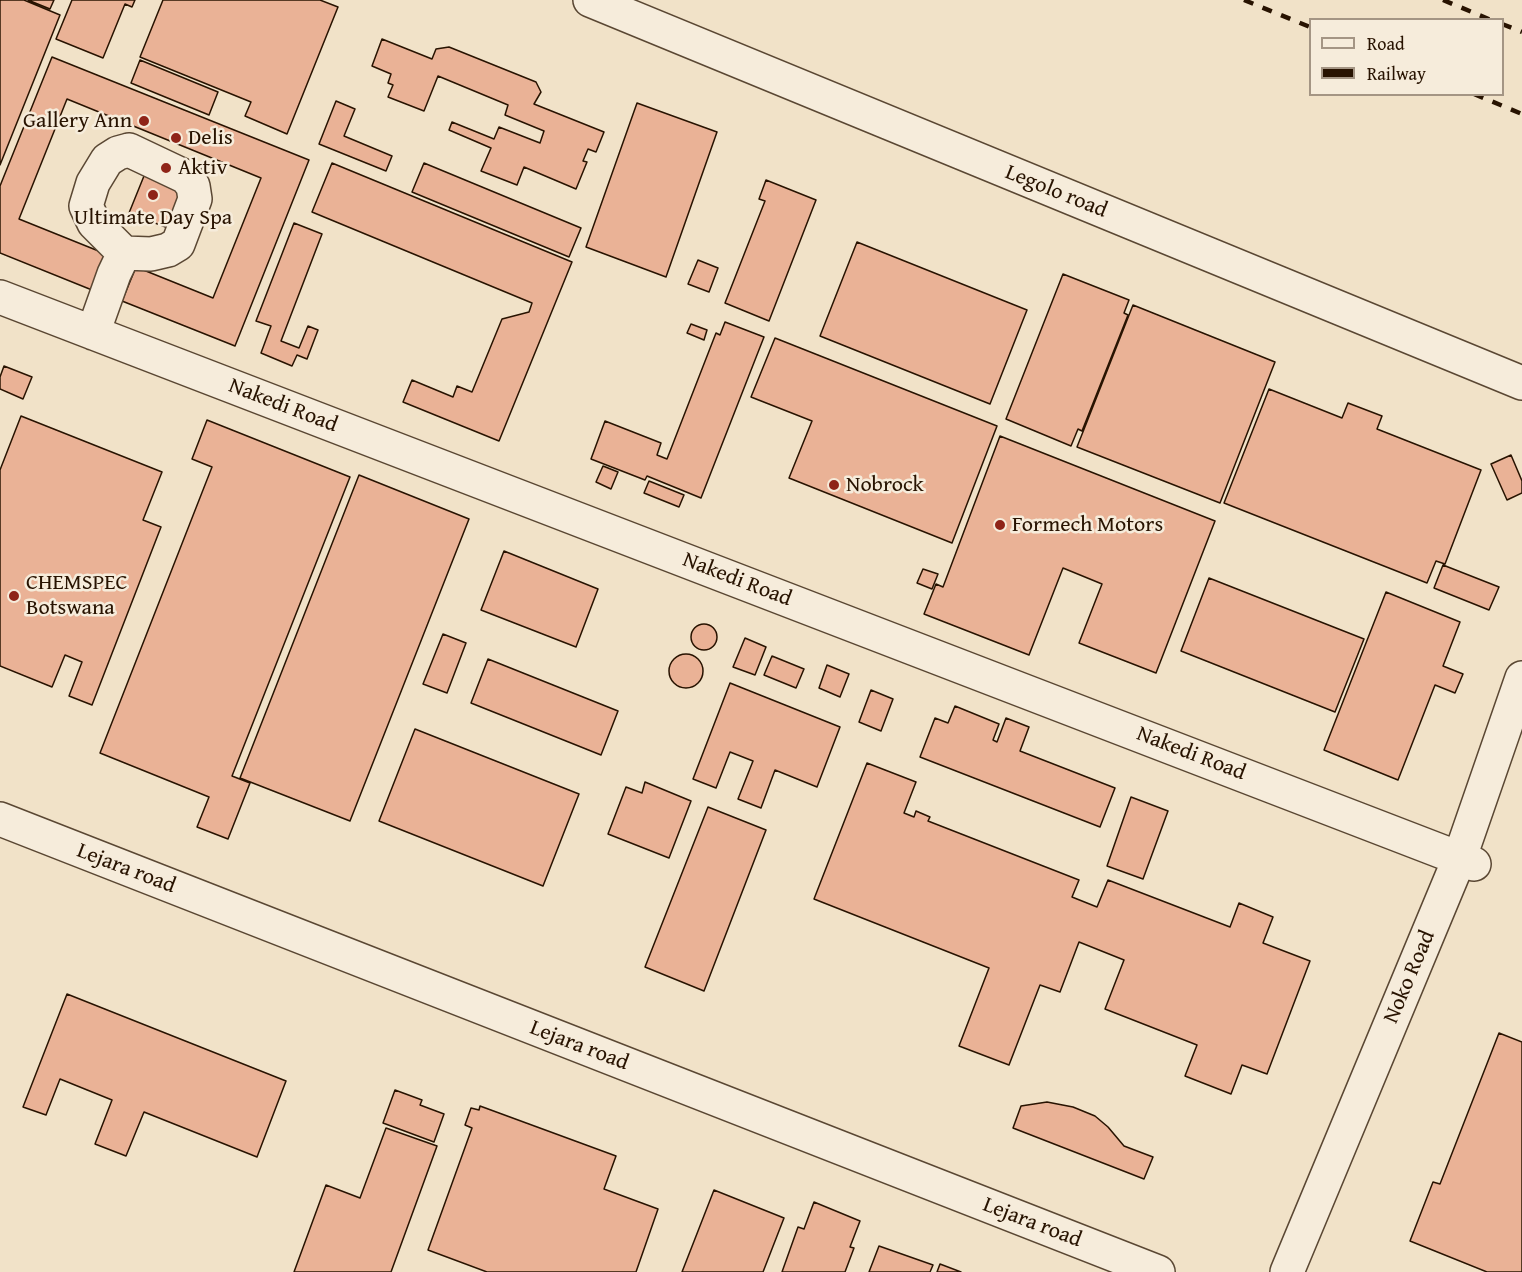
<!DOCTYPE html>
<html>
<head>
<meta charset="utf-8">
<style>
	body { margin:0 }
	#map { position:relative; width:1522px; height:1272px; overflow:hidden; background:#f1e2c8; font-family:"Gentium Book Plus",serif }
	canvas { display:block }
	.legend { position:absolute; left:1309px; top:18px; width:195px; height:78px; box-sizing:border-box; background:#f6ecdb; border:2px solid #a49584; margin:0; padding:8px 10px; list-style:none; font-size:18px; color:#281301 }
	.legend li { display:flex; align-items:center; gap:12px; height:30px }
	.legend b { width:30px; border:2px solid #a49584 }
</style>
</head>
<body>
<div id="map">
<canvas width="1522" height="1272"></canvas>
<ul class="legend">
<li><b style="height:8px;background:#f6ecdb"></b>Road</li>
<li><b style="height:8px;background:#281301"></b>Railway</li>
</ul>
</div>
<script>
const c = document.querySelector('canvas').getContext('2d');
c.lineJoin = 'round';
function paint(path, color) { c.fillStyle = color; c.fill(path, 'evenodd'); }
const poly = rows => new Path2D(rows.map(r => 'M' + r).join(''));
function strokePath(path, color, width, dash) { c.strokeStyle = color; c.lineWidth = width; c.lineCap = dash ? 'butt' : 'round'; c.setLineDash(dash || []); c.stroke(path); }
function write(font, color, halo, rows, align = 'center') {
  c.font = font + ' "Gentium Book Plus",serif'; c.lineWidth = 5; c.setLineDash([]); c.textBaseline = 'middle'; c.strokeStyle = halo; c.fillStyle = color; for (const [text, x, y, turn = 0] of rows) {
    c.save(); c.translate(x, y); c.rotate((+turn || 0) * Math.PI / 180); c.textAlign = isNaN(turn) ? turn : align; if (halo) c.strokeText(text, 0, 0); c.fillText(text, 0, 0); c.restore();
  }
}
const building = poly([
	[0,0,24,0,60,15,0,165,0,0],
	[28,0,54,0,50,9,28,0],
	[72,0,135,0,132,7,125,4,103,58,56,39,72,0],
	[163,0,320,0,338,7,287,134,245,116,251,102,140,57,163,0],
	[382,39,432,59,436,49,449,47,536,82,541,92,534,104,604,132,596,152,588,149,583,161,587,162,576,189,524,167,517,185,481,171,491,148,449,130,452,122,494,139,499,127,540,143,544,131,505,115,508,105,438,76,424,111,388,97,393,85,388,83,391,74,372,66,382,39],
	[52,57,309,160,235,346,122,301,136,267,213,298,261,178,67,99,19,219,106,254,92,290,0,253,0,186,52,57],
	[140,60,218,92,209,115,131,83,140,60],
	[336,101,355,109,344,136,392,156,386,171,319,144,336,101],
	[637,103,717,132,666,277,586,247,637,103],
	[332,163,572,262,499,441,403,402,412,380,453,397,457,386,472,392,502,319,529,312,532,303,312,212,332,163],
	[424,163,581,228,569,257,412,192,424,163],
	[146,171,185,186,168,228,129,213,146,171],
	[766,180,816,200,769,321,725,303,765,201,759,199,766,180],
	[294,223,322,234,281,341,299,348,308,326,318,330,307,359,297,355,292,366,261,353,271,326,256,321,294,223],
	[857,242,1027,310,990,404,820,336,857,242],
	[698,260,718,268,709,292,688,284,698,260],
	[1063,274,1129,300,1124,313,1128,315,1082,431,1078,429,1071,446,1006,419,1063,274],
	[1133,305,1275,362,1220,503,1077,447,1133,305],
	[725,322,764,337,701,498,647,476,645,480,591,459,605,421,661,443,657,455,667,459,716,333,720,335,725,322],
	[691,324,707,330,704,340,687,333,691,324],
	[775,338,997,426,952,543,789,478,812,421,751,397,775,338],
	[4,366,32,377,23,399,0,389,0,377,4,366],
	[1269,389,1342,418,1348,403,1382,416,1377,429,1481,470,1445,564,1436,561,1427,583,1224,503,1269,389],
	[21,416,162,472,143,520,161,527,92,705,69,696,82,662,65,655,52,687,0,666,0,470,21,416],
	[207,420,350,477,232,776,250,783,228,839,197,827,209,797,100,753,212,467,192,459,207,420],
	[1000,436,1215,521,1156,673,1079,643,1102,584,1063,568,1029,655,924,614,936,584,943,587,1000,436],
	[1511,455,1522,481,1522,493,1507,500,1491,464,1511,455],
	[603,466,618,472,611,489,596,482,603,466],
	[359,475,469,519,350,821,240,778,359,475],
	[649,481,684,495,679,507,644,493,649,481],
	[504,551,598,589,576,647,481,610,504,551],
	[1443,565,1499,587,1489,610,1434,588,1443,565],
	[923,569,938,574,932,589,917,583,923,569],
	[1209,578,1364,639,1335,712,1181,651,1209,578],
	[1386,592,1460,622,1443,666,1463,674,1455,693,1435,685,1398,780,1324,750,1386,592],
	'691 637a13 13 0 1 1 26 0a13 13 0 1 1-26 0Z',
	[443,634,466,643,447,693,423,684,443,634],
	[745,638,766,647,755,675,733,667,745,638],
	'669 671a17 17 0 1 1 34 0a17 17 0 1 1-34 0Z',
	[772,656,804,669,796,688,764,675,772,656],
	[488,659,618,711,601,755,471,703,488,659],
	[827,665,849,674,840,697,819,688,827,665],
	[730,683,840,727,817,787,775,770,761,808,738,799,753,761,730,752,716,788,693,779,730,683],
	[871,690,893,699,881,731,859,722,871,690],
	[955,706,999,724,993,740,997,742,1006,718,1029,727,1020,751,1115,788,1100,827,920,757,935,718,948,723,955,706],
	[415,729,579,794,543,886,379,821,415,729],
	[867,763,916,782,904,813,914,817,916,811,930,817,928,821,1079,880,1072,897,1097,907,1108,880,1230,927,1239,903,1273,917,1263,943,1310,961,1267,1074,1242,1065,1231,1094,1185,1076,1197,1045,1105,1009,1124,960,1079,942,1060,992,1040,985,1009,1065,959,1046,989,968,814,899,867,763],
	[645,782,691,801,669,858,608,834,626,787,642,793,645,782],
	[1131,797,1168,811,1143,879,1107,866,1131,797],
	[708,807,766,830,704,991,645,967,708,807],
	[67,994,286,1081,257,1157,144,1112,126,1156,95,1144,112,1100,60,1079,46,1115,23,1107,67,994],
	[1499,1033,1522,1042,1522,1272,1487,1272,1410,1241,1433,1182,1440,1184,1499,1033],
	[395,1090,422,1100,420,1105,444,1114,434,1142,383,1123,395,1090],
	[1047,1102,1073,1107,1095,1116,1108,1127,1124,1146,1153,1157,1144,1179,1013,1128,1021,1106,1047,1102],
	[480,1106,616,1156,604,1189,658,1209,636,1272,487,1272,428,1250,472,1128,465,1125,471,1108,479,1110,480,1106],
	[386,1128,437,1146,391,1272,294,1272,326,1185,360,1198,386,1128],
	[714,1190,784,1218,763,1272,682,1272,714,1190],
	[814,1202,860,1221,850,1247,854,1248,845,1272,782,1272,798,1227,804,1229,814,1202],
	[879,1246,933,1265,930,1272,869,1272,879,1246],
	[940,1264,961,1272,937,1272,940,1264]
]);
paint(building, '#eab296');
strokePath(building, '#281301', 1.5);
const minor = poly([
	[590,0,1522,383],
	[129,150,186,177,193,186,195,199,178,244,168,250,151,254,124,253,94,223,86,206,93,183,107,160,118,153,129,150],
	[0,297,1474,864],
	[93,333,114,274,124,253],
	[0,819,1158,1272],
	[1287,1272,1460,857,1522,678]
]);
strokePath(minor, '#5a4733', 36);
strokePath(minor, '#f6ecdb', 33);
strokePath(poly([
	[1244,0,1310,27],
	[1443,0,1491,20],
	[1502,24,1522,32],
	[1474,94,1522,114]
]), '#281301', 4.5, [10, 10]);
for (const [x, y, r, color] of [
	[144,121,6,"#8f2418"],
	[176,138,6,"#8f2418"],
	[166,168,6,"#8f2418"],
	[153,195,6,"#8f2418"],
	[834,485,6,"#8f2418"],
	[1000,525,6,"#8f2418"],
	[14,596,6,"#8f2418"]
]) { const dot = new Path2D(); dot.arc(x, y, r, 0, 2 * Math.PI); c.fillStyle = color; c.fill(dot); strokePath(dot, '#f6ecdb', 2); }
write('22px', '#281301', '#f6ecdb', [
	["Gallery Ann",132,121,"right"],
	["Delis",188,138],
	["Aktiv",178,168],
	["Ultimate Day Spa",153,218,"center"],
	["Nobrock",846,485],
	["Formech Motors",1012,525],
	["CHEMSPEC",26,583],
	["Botswana",26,608]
], 'left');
write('22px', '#281301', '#f6ecdb', [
	["Legolo road",1056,192,22],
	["Nakedi Road",283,406,21],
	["Nakedi Road",737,580,21],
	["Nakedi Road",1191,754,21],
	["Lejara road",126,869,21],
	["Noko Road",1410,977,-67],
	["Lejara road",579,1046,21],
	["Lejara road",1032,1223,21]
]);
</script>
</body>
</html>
